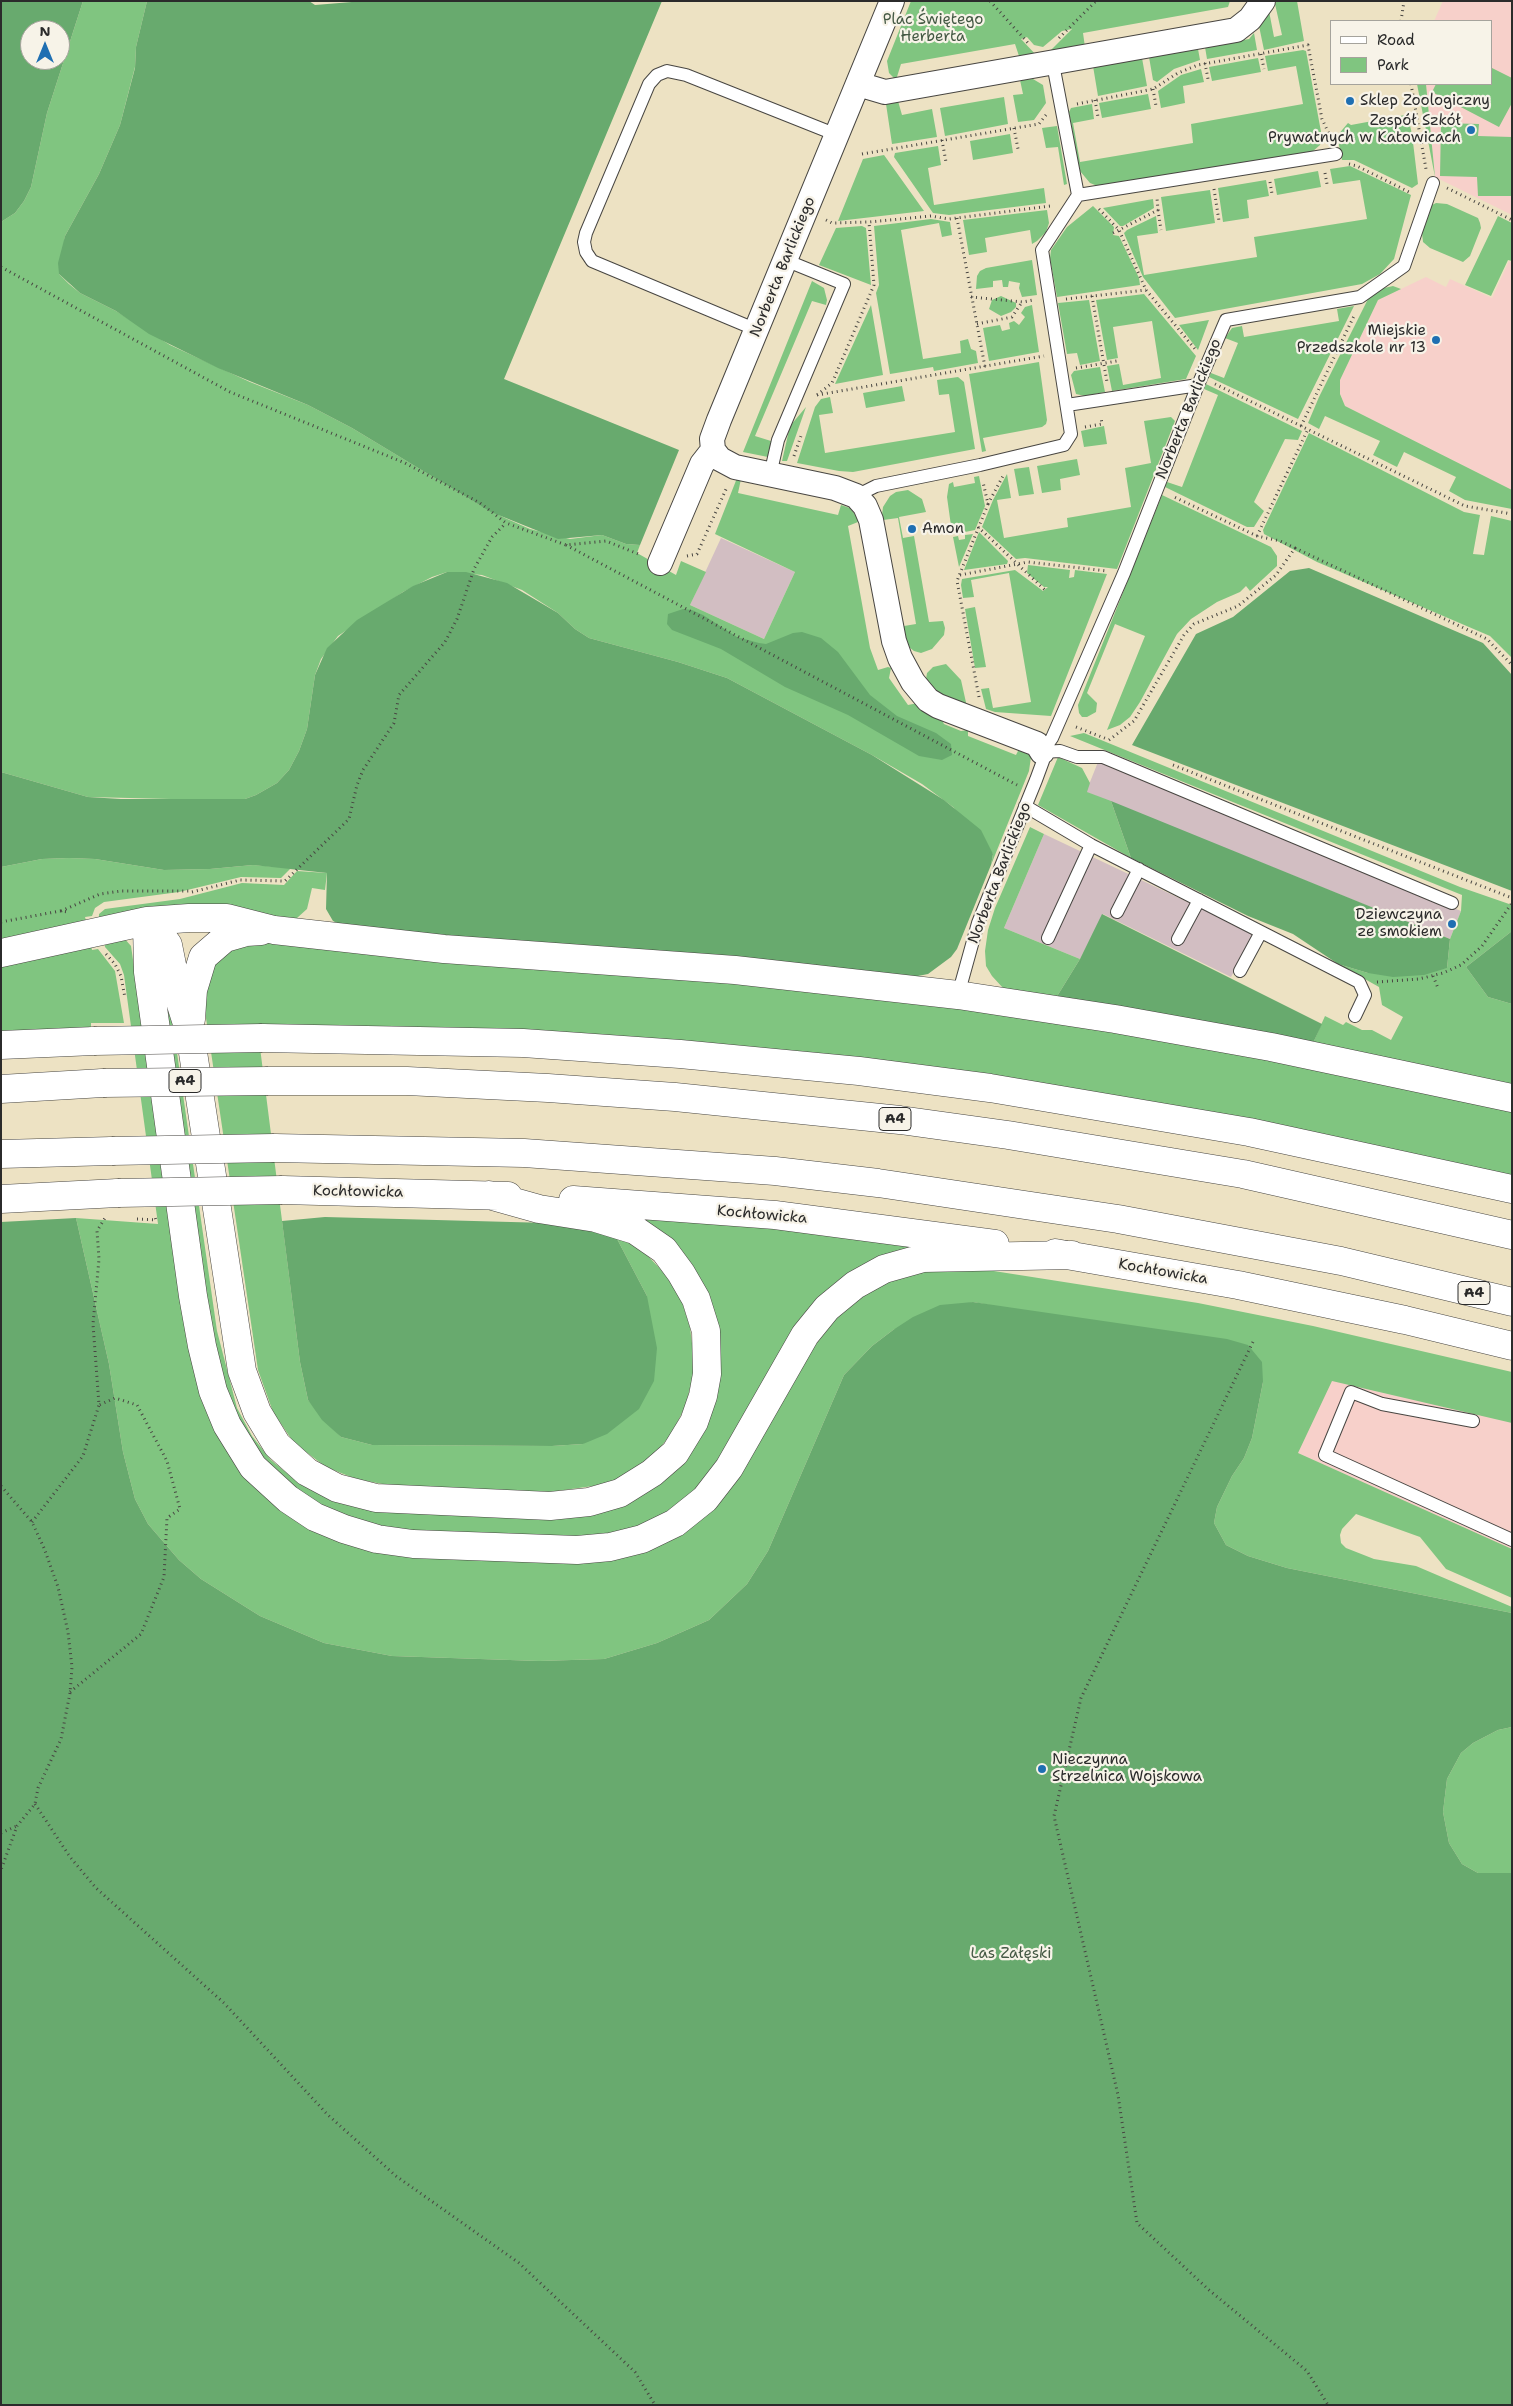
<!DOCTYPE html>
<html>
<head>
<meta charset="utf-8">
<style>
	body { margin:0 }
	#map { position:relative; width:1513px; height:2406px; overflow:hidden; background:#ede2c3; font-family:"Shantell Sans",sans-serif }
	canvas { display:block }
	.frame { position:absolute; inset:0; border:2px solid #2b2b2b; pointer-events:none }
	.legend { position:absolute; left:1330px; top:20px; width:162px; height:65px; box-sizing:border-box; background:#f7f3e8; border:1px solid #a5a39c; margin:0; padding:6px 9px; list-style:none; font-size:15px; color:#2b2b2b }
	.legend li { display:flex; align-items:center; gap:10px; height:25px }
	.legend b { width:25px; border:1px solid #a5a39c }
	.north { position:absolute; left:20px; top:20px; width:50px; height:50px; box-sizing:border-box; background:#f7f3e8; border:1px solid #a5a39c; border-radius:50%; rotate:0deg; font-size:14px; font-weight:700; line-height:20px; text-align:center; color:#2b2b2b }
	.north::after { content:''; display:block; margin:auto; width:18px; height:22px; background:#1f6fb2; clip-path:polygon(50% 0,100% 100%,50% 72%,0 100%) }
</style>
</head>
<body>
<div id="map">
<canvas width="1513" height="2406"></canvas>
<div class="frame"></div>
<ul class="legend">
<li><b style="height:6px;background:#fff"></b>Road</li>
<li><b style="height:14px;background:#80c580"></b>Park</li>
</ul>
<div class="north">N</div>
</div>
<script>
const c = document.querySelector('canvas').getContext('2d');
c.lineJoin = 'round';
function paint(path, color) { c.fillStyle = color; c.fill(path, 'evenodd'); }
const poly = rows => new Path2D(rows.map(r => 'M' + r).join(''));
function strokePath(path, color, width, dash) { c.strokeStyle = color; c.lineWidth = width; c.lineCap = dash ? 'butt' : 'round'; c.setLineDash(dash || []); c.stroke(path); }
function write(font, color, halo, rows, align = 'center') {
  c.font = font + ' "Shantell Sans",sans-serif'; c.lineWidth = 4.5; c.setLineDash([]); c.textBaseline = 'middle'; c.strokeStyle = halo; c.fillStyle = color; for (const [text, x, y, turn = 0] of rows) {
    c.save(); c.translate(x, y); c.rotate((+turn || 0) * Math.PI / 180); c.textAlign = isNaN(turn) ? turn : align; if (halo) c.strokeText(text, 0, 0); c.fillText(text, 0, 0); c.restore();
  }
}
paint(poly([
	[1443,1,1512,1,1512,215,1435,177,1426,84,1492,84,1492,21,1434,21],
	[1509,261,1512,263,1512,490,1345,406,1340,394,1340,380,1378,300,1426,277,1446,287,1450,279,1492,298],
	[1323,1365,1512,1410,1512,1549,1284,1447]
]), '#f7d0ca');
paint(poly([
	[721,538,795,572,764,639,690,605],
	[1098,762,1461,911,1450,939,1086,792],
	[1044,834,1255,934,1231,977,1103,914,1080,959,1004,928]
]), '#d2bec2');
paint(poly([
	[83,1,147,1,136,47,135,67,120,125,99,174,65,236,59,274,69,284,80,293,116,311,170,345,250,382,308,405,352,428,478,504,505,518,530,529,570,539,602,535,626,544,640,545,637,553,676,575,681,561,706,572,690,605,764,639,795,572,715,534,737,478,741,479,738,493,838,515,841,505,850,508,857,517,858,522,848,526,870,648,878,670,888,667,891,668,889,678,908,705,918,703,939,714,944,724,961,731,968,730,968,736,1016,755,1020,747,1028,750,1031,757,1029,771,991,865,993,854,953,807,922,784,872,755,727,678,678,662,589,638,575,629,558,613,522,590,482,575,447,572,432,577,403,592,338,636,321,659,315,675,307,729,299,751,289,770,277,783,256,795,245,799,212,800,88,797,1,772,1,222,15,213,24,201,31,187,47,113],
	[911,1,1230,1,1228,7,1083,33,1085,47,1047,54,1072,29,1062,31,1043,47,1034,45,1027,37,1021,39,1037,56,1020,59,1015,44,901,64,896,80,889,73,887,61],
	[1277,1,1297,1,1304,41,1264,50,1259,26,1269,11,1274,37,1282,35,1275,4],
	[1254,33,1257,50,1207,59,1205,47,1249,39],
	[1198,49,1200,60,1174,69,1157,82,1153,80,1149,57],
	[1303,50,1306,51,1322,137,1320,145,1312,152,1100,187,1090,183,1080,171,1069,112,1071,108,1092,104,1094,119,1073,123,1080,162,1193,143,1191,124,1303,104,1296,66,1268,71,1265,56],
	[1142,58,1147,86,1098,96,1093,66],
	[1258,58,1261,72,1212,81,1209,67],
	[1492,68,1512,78,1512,103,1499,127,1432,92,1436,84,1492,84],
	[1201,69,1204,82,1183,86,1185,103,1161,108,1158,91,1181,75],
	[1033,79,1043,85,1046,103,1034,120,1018,122,1013,95,1023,94,1020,80],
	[1417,84,1426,84,1435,177],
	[1148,94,1151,109,1102,118,1099,103],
	[1004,97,1008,124,945,136,940,108],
	[898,101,902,115,932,109,937,137,892,144,886,104],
	[1405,115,1408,117,1412,134,1418,184,1412,188,1354,160,1342,160,1337,136,1348,123,1351,125],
	[1441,123,1479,124,1478,136,1512,137,1512,196,1478,196,1477,177,1440,176],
	[1057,126,1067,184,1064,185,1058,147,1046,148,1042,128],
	[1010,134,1013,153,973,160,970,141],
	[938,146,941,165,928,168,934,205,1044,188,1046,203,949,215,933,213,894,157,895,153],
	[884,155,924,211,838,221,863,159],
	[1350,166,1411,195,1394,259,1380,274,1362,284,1175,318,1143,277,1126,238,1124,233,1127,230,1156,216,1158,233,1137,236,1144,275,1257,257,1254,237,1367,219,1360,180,1333,184,1330,169],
	[1318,171,1321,187,1277,195,1274,179],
	[1266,180,1269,196,1247,200,1249,218,1223,222,1218,188],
	[1210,190,1215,223,1166,231,1161,197],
	[1153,199,1154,208,1123,226,1120,226,1103,208],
	[1436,203,1447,204,1478,218,1480,223,1481,228,1470,256,1463,262,1430,248,1423,242,1422,233,1430,206],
	[1093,206,1114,227,1113,235,1119,236,1139,278,1140,285,1057,297,1050,258,1051,250,1067,227],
	[1047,210,1049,223,1046,232,1037,241,1032,244,1030,230,985,238,987,252,969,255,963,220],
	[1498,216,1512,223,1512,261,1508,260,1491,296,1465,285],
	[931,219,950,222,952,235,942,237,939,223,901,230,923,359,961,353,960,341,968,339,971,349,976,351,978,363,934,371,933,367,890,374,876,293,879,285,874,226],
	[862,226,866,228,871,285,819,265,836,228],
	[1032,260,1037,295,1022,297,1019,288,1020,283,1009,281,1008,287,1003,287,1002,280,993,281,993,287,976,289,977,276,980,271,986,268],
	[812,281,824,288,827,300,826,305,812,301,755,436,771,441,768,457,743,452],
	[1393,286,1401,289,1378,300,1340,380,1340,394,1345,406,1512,490,1512,509,1465,500,1449,491,1456,477,1404,452,1397,467,1373,455,1380,441,1325,416,1319,429,1308,423,1319,397,1368,299,1380,289],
	[1144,294,1196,356,1186,379,1112,391,1107,366,1119,364,1123,385,1161,378,1152,321,1113,327,1118,358,1107,360,1096,300],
	[1001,296,1016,303,1016,307,1011,312,1001,316,989,309,992,300],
	[1089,300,1100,361,1080,365,1077,353,1067,354,1058,303],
	[871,305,883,375,835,384],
	[1032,305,1039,352,989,361,983,328,1000,325,1002,331,1010,329,1009,323,1014,321,1019,325,1025,317,1021,313,1025,307],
	[1354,306,1298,419,1209,377,1211,373,1224,378,1238,343,1225,338,1232,328,1242,326,1244,337,1339,321,1337,309],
	[1209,320,1198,350,1179,325],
	[1039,362,1047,420,1046,424,1042,427,983,438,986,451,982,452,969,374],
	[1100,367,1105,392,1085,396,1076,394,1071,375,1074,371],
	[958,377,964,382,975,449,853,472,839,471,797,463,815,407,821,399,830,397,833,413,819,415,825,453,955,432,949,394,939,395,937,380],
	[1206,384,1302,431,1298,440,1285,439,1254,502,1264,511,1254,527,1247,527,1165,487,1167,482,1182,487,1218,395,1204,389],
	[902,386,905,401,866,408,863,393],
	[806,407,787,461,782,461,790,426],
	[1171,417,1175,421,1117,569,1025,558,1016,559,982,527,993,500,1007,474,1011,498,997,500,1004,538,1068,527,1067,518,1131,507,1125,468,1151,463,1144,421],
	[1104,426,1107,444,1084,447,1081,431],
	[1309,433,1464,512,1480,515,1473,554,1484,555,1491,516,1512,521,1512,658,1490,636,1317,562,1264,534,1263,530],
	[1077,459,1080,475,1060,479,1061,490,1042,493,1037,466],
	[1029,467,1034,494,1019,496,1014,469],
	[979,476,985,506,975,530,965,532,963,528,952,533,947,497,949,484,953,482,954,487,975,483,974,477],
	[908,490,922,499,926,512,899,517,903,538,914,536,929,622,943,621,945,628,944,635,932,649,921,653,914,651,905,644,900,631,904,626,916,624,898,518,883,520,882,515,883,507,890,496,896,492],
	[1162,495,1271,547,1277,556,1277,566,1250,591,1246,586,1240,592,1217,602,1191,619,1177,634,1140,702,1130,717,1120,725,1107,730,1145,636,1115,624,1087,693,1097,703,1096,712,1087,717,1082,717,1079,713,1078,705],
	[979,532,1008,561,1007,564,964,570],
	[973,534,959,567,953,537,958,536,959,540,965,539,965,535],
	[1028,565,1070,570,1069,578,1074,577,1075,570,1107,574,1051,716,995,712,986,709,981,689,989,688,993,708,1031,702,1009,573,971,580,974,597,963,598,961,585,962,579,1015,570,1043,591,1048,587,1044,587,1027,573],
	[975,607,986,667,975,668,965,609],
	[946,664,961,680,967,707,940,698,926,679,927,673,933,667],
	[1084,733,1460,887,1512,905,1512,931,1466,967,1488,997,1512,1004,1512,1085,1313,1043,1325,1016,1343,1025,1346,1022,1362,1030,1372,1030,1391,1040,1403,1017,1382,1005,1379,987,1338,964,1368,973,1447,968,1450,939,1461,911,1462,895,1070,736],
	[1058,757,1082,768,1090,783,1087,792,1111,801,1131,858,1038,805],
	[1030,827,1044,834,1004,928,1080,959,1056,998,1003,988,992,976,986,966,985,951,988,930,995,908],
	[69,858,95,859,164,870,210,869,253,865,291,868,281,878,241,877,179,892,104,902,95,908,92,916,85,917,87,924,1,943,1,867,42,859],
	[297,871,327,873,325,890,312,888,307,909,297,918,99,921,99,914,105,909,180,899,242,883,284,885],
	[124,938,131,946,188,1342,199,1391,213,1427,229,1455,243,1473,322,1533,661,1542,842,1311,876,1286,915,1272,981,1269,1198,1303,1313,1326,1512,1372,1512,1423,1332,1381,1298,1453,1512,1549,1512,1598,1446,1569,1420,1537,1356,1514,1342,1529,1340,1535,1341,1543,1346,1548,1374,1559,1416,1566,1512,1607,1512,1613,1287,1568,1248,1556,1226,1545,1214,1523,1217,1507,1232,1476,1244,1458,1252,1438,1263,1382,1005,1308,973,1302,893,1330,872,1346,844,1375,768,1551,747,1584,709,1620,657,1643,604,1659,539,1661,392,1656,324,1643,260,1616,201,1579,179,1560,148,1524,135,1499,123,1452,109,1364,76,1218,158,1224,124,975,120,964,105,947,104,941],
	[253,940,721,981,917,1001,1203,1046,1512,1109,1512,1176,537,1031,257,1024,300,1362,308,1400,341,1437,372,1445,552,1446,583,1444,647,1296,616,1237,634,1245,648,1256,668,1277,682,1302,690,1327,694,1360,693,1377,685,1407,672,1433,659,1449,644,1463,618,1479,600,1485,550,1492,388,1485,356,1479,326,1467,294,1443,273,1412,258,1370,202,991,217,953],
	[91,944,92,950,98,949,115,971,124,1023,91,1023,91,1030,1,1033,1,964],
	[159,970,172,1018,217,1331,237,1408,252,1436,271,1460,299,1483,327,1496,642,1494,720,1369,642,1218,777,1228,908,1243,910,1248,862,1267,714,1471,692,1495,672,1511,639,1528,612,1535,579,1538,395,1530,355,1521,322,1507,295,1489,267,1465,232,1411,211,1331],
	[1512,1727,1512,1873,1478,1873,1462,1864,1449,1843,1443,1812,1447,1779,1461,1753,1473,1743,1498,1730]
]), '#80c580');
paint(poly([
	[1,1,83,1,47,113,31,187,24,201,15,213,1,222],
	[30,30,60,30,60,60,30,60],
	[147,1,309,1,315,5,364,1,662,1,504,379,679,450,640,545,626,544,602,535,558,539,491,512,352,428,308,405,218,368,149,334,116,311,80,293,59,274,58,263,65,236,99,174,120,125,135,68,136,47],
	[1309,568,1483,643,1512,675,1512,891,1132,745,1196,634,1233,617,1290,571],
	[447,572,466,572,507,583,558,613,575,629,589,638,678,662,727,678,872,755,944,800,981,830,993,854,991,865,957,949,951,957,928,974,913,977,444,938,339,924,333,921,326,909,327,873,253,865,210,869,164,870,95,859,69,858,42,859,1,867,1,772,88,797,121,799,245,799,256,795,277,783,289,770,299,751,307,729,315,675,327,648,357,620,413,586],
	[683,609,692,610,703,615,737,637,759,643,766,644,793,633,802,632,821,638,838,652,870,695,897,716,936,733,951,744,952,755,942,760,919,756,848,715,785,687,721,649,672,630,667,624,668,614],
	[1111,801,1450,939,1447,968,1424,975,1393,977,1368,973,1338,964,1293,934,1248,916,1131,858],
	[1102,914,1322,1024,1313,1043,1056,998,1080,959],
	[1512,931,1512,1004,1488,997,1466,967],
	[325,1217,548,1223,573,1225,616,1237,647,1296,657,1348,654,1381,639,1409,607,1434,583,1444,552,1446,372,1445,341,1437,322,1420,308,1400,300,1362,282,1221],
	[76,1218,109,1364,123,1452,135,1499,148,1524,179,1560,201,1579,260,1616,324,1643,392,1656,539,1661,604,1659,657,1643,709,1620,747,1584,768,1551,844,1375,872,1346,893,1330,913,1317,940,1305,973,1302,1227,1339,1248,1345,1262,1362,1263,1382,1252,1438,1244,1458,1232,1476,1217,1507,1214,1523,1226,1545,1248,1556,1287,1568,1512,1613,1512,1727,1498,1730,1473,1743,1461,1753,1447,1779,1443,1812,1449,1843,1462,1864,1478,1873,1512,1873,1512,2405,1,2405,1,1222]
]), '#68aa6e');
const lane = poly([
	[1053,64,1078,195],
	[757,330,592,261,586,252,584,242,586,233,649,84,657,75,667,71,686,75,837,135],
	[1067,405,1198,385],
	[770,475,778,440,844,284,785,260],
	[856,496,876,486,980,465,1064,445,1071,434,1042,250,1078,195,1336,154],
	[1042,752,1060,751,1077,757,1103,757,1452,903],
	[1025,806,1091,845,1359,982,1365,995,1355,1016],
	[1117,912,1139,869],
	[1048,938,1091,845],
	[1178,939,1199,900],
	[1240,971,1261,932],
	[958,995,978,923,1036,780,1043,761,1042,752,1052,738,1124,573,1198,385,1226,320,1360,297,1404,266,1433,183],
	[1473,1421,1382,1404,1351,1392,1325,1455,1512,1540]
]);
const street = poly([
	[858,84,885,92,1236,30,1250,19,1263,1],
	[713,450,720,459,735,467,835,488,856,496,865,506,871,520,894,641,900,658,913,682,928,700,938,706,1029,741,1037,744,1042,752],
	[660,563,702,464,713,450,712,439,719,420,892,1]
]);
const secondary = poly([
	[147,921,148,972,193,1296,202,1346,213,1391,227,1425,253,1467,288,1499,315,1517,344,1529,377,1539,413,1544,577,1550,610,1547,642,1539,675,1523,705,1499,729,1468,805,1335,827,1308,855,1285,884,1269,923,1258,1072,1255],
	[147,921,158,931,168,945,178,995,190,1033,242,1371,257,1412,277,1445,307,1472,337,1488,376,1498,550,1506,589,1502,620,1493,652,1473,675,1453,694,1422,703,1396,707,1374,706,1331,696,1299,681,1273,664,1250,635,1230,596,1218,539,1209,489,1195],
	[1,953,147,921,189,918,227,918,274,930,444,949,735,970,958,995,1115,1019,1271,1047,1512,1098],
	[191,1019,193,990,203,957,225,938,246,932,261,931],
	[262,1038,523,1043,680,1054,859,1071,990,1088,1249,1132,1512,1189],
	[1,1045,94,1041],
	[282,1190,508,1196],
	[1,1199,118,1193],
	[573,1200,775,1215,995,1244],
	[1055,1253,1238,1285,1405,1320,1512,1346]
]);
const highway = poly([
	[268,1081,407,1081,548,1088,675,1097,900,1120,1008,1135,1243,1174,1512,1235],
	[1,1089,103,1083],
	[274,1148,524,1153,775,1171,878,1183,1118,1219,1341,1261,1512,1302],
	[1,1154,112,1151]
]);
strokePath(lane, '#484642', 14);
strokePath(street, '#484642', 26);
strokePath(secondary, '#484642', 29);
strokePath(highway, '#484642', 29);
strokePath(poly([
	[990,1,1028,43],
	[1401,21,1404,1],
	[1059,38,1096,1],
	[1261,54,1264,69],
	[1205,63,1208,79],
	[1411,84,1426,169],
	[1153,89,1156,106],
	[1095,100,1098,117],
	[1077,104,1153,89,1178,73,1198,65,1308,45,1322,119,1331,138],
	[1014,128,1018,149],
	[942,140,946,162],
	[862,154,1039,124,1046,115],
	[1349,164,1357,166,1411,193],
	[1325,173,1327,184],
	[1270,182,1272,194],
	[1447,188,1512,220],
	[1214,189,1219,221],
	[1099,209,1119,230,1146,290,1195,349],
	[1158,210,1161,230],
	[957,218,985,367],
	[826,220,832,223,869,222,931,216,949,219,1050,206],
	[1113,233,1158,210,1157,198],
	[1,267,230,392,405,463,480,503,506,523,566,545,606,541,641,555],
	[1092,296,1107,382],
	[971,297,1023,302,1033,300],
	[1066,299,1146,290],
	[977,324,1012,317,1022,302],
	[1076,368,1117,361],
	[1215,384,1465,506,1512,514],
	[817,395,1044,356],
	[817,395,832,383,874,285,869,222],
	[1301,426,1354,316],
	[1085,427,1102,424,1101,417],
	[794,456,802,433],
	[988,504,1003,476],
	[978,527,1045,590],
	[1257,536,1308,429],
	[566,545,1017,785],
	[1295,548,1487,639,1512,665],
	[687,556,697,554,727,487],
	[960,575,1028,562,1107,571],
	[979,697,957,581,988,504,983,482],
	[1076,727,1107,739],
	[1109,740,1134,721,1184,635,1194,624,1238,606,1276,575,1295,548,1280,541,1257,536,1172,496],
	[1173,765,1512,898],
	[192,892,240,880,285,881,349,819,357,785,363,770,394,723,399,695,445,642,457,619,474,569,492,537,506,523],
	[61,911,100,894,121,891,191,891],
	[1,922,60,911,69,912],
	[106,954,115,964,121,976,125,998],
	[1433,976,1438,988],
	[1377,982,1419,979,1443,973,1461,965,1482,946,1512,903],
	[137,1219,156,1220,155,1217],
	[1253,1342,1081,1698,1054,1816,1118,2095,1137,2223,1209,2290,1307,2371,1328,2405],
	[1,1486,32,1522,44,1548,58,1587,68,1632,72,1667,70,1693,61,1739,38,1788,35,1804,17,1826,1,1870],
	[32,1522,83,1456,99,1405,93,1324,99,1259,97,1231,105,1218],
	[70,1692,141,1634,164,1577,167,1518,180,1509,167,1461,137,1405,115,1398,99,1405],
	[35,1804,70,1857,96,1888,224,2003,328,2115,396,2176,519,2263,635,2372,655,2405],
	[1,1833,17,1826]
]), '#484642', 3, [1, 4]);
strokePath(lane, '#fff', 12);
strokePath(street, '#fff', 24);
strokePath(secondary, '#fff', 28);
strokePath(highway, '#fff', 28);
const secondaryBridge = poly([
	[94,1041,262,1038],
	[118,1193,282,1190]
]);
const highwayBridge = poly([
	[103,1083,268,1081],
	[112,1151,274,1148]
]);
strokePath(secondaryBridge, '#484642', 29, []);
strokePath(highwayBridge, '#484642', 29, []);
strokePath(secondaryBridge, '#fff', 28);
strokePath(highwayBridge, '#fff', 28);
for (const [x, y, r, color] of [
	[1350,101,5,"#1f6fb2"],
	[1471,130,5,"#1f6fb2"],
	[1436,340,5,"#1f6fb2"],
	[912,529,5,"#1f6fb2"],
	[1452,924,5,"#1f6fb2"],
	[1042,1769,5,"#1f6fb2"]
]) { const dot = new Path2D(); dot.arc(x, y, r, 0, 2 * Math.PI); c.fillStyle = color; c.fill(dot); strokePath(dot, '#f7f3e8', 2); }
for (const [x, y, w] of [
	[185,1081,32],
	[895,1119,32],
	[1474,1293,32]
]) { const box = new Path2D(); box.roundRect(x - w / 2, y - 11.5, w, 23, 4); c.fillStyle = '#f7f3e8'; c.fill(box); strokePath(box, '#2b2b2b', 1); }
write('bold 14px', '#2b2b2b', null, [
	["A4",185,1081],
	["A4",895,1119],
	["A4",1474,1293]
]);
write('15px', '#445944', '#f7f3e8', [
	["Plac Świętego",933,20],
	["Herberta",933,37],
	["Las Załęski",1011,1954]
]);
write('15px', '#2b2b2b', '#f7f3e8', [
	["Sklep Zoologiczny",1360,101],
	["Zespół Szkół",1461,121,"right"],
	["Prywatnych w Katowicach",1461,138,"right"],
	["Miejskie",1426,331,"right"],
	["Przedszkole nr 13",1426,348,"right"],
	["Amon",922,529],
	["Dziewczyna",1442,915,"right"],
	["ze smokiem",1442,932,"right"],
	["Nieczynna",1052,1760],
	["Strzelnica Wojskowa",1052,1777]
], 'left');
write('15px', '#2b2b2b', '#f7f3e8', [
	["Norberta Barlickiego",783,267,-68],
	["Norberta Barlickiego",1189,409,-68],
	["Norberta Barlickiego",1000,873,-69],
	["Kochłowicka",358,1192,1],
	["Kochłowicka",762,1215,5],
	["Kochłowicka",1163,1272,10]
]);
</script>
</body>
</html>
